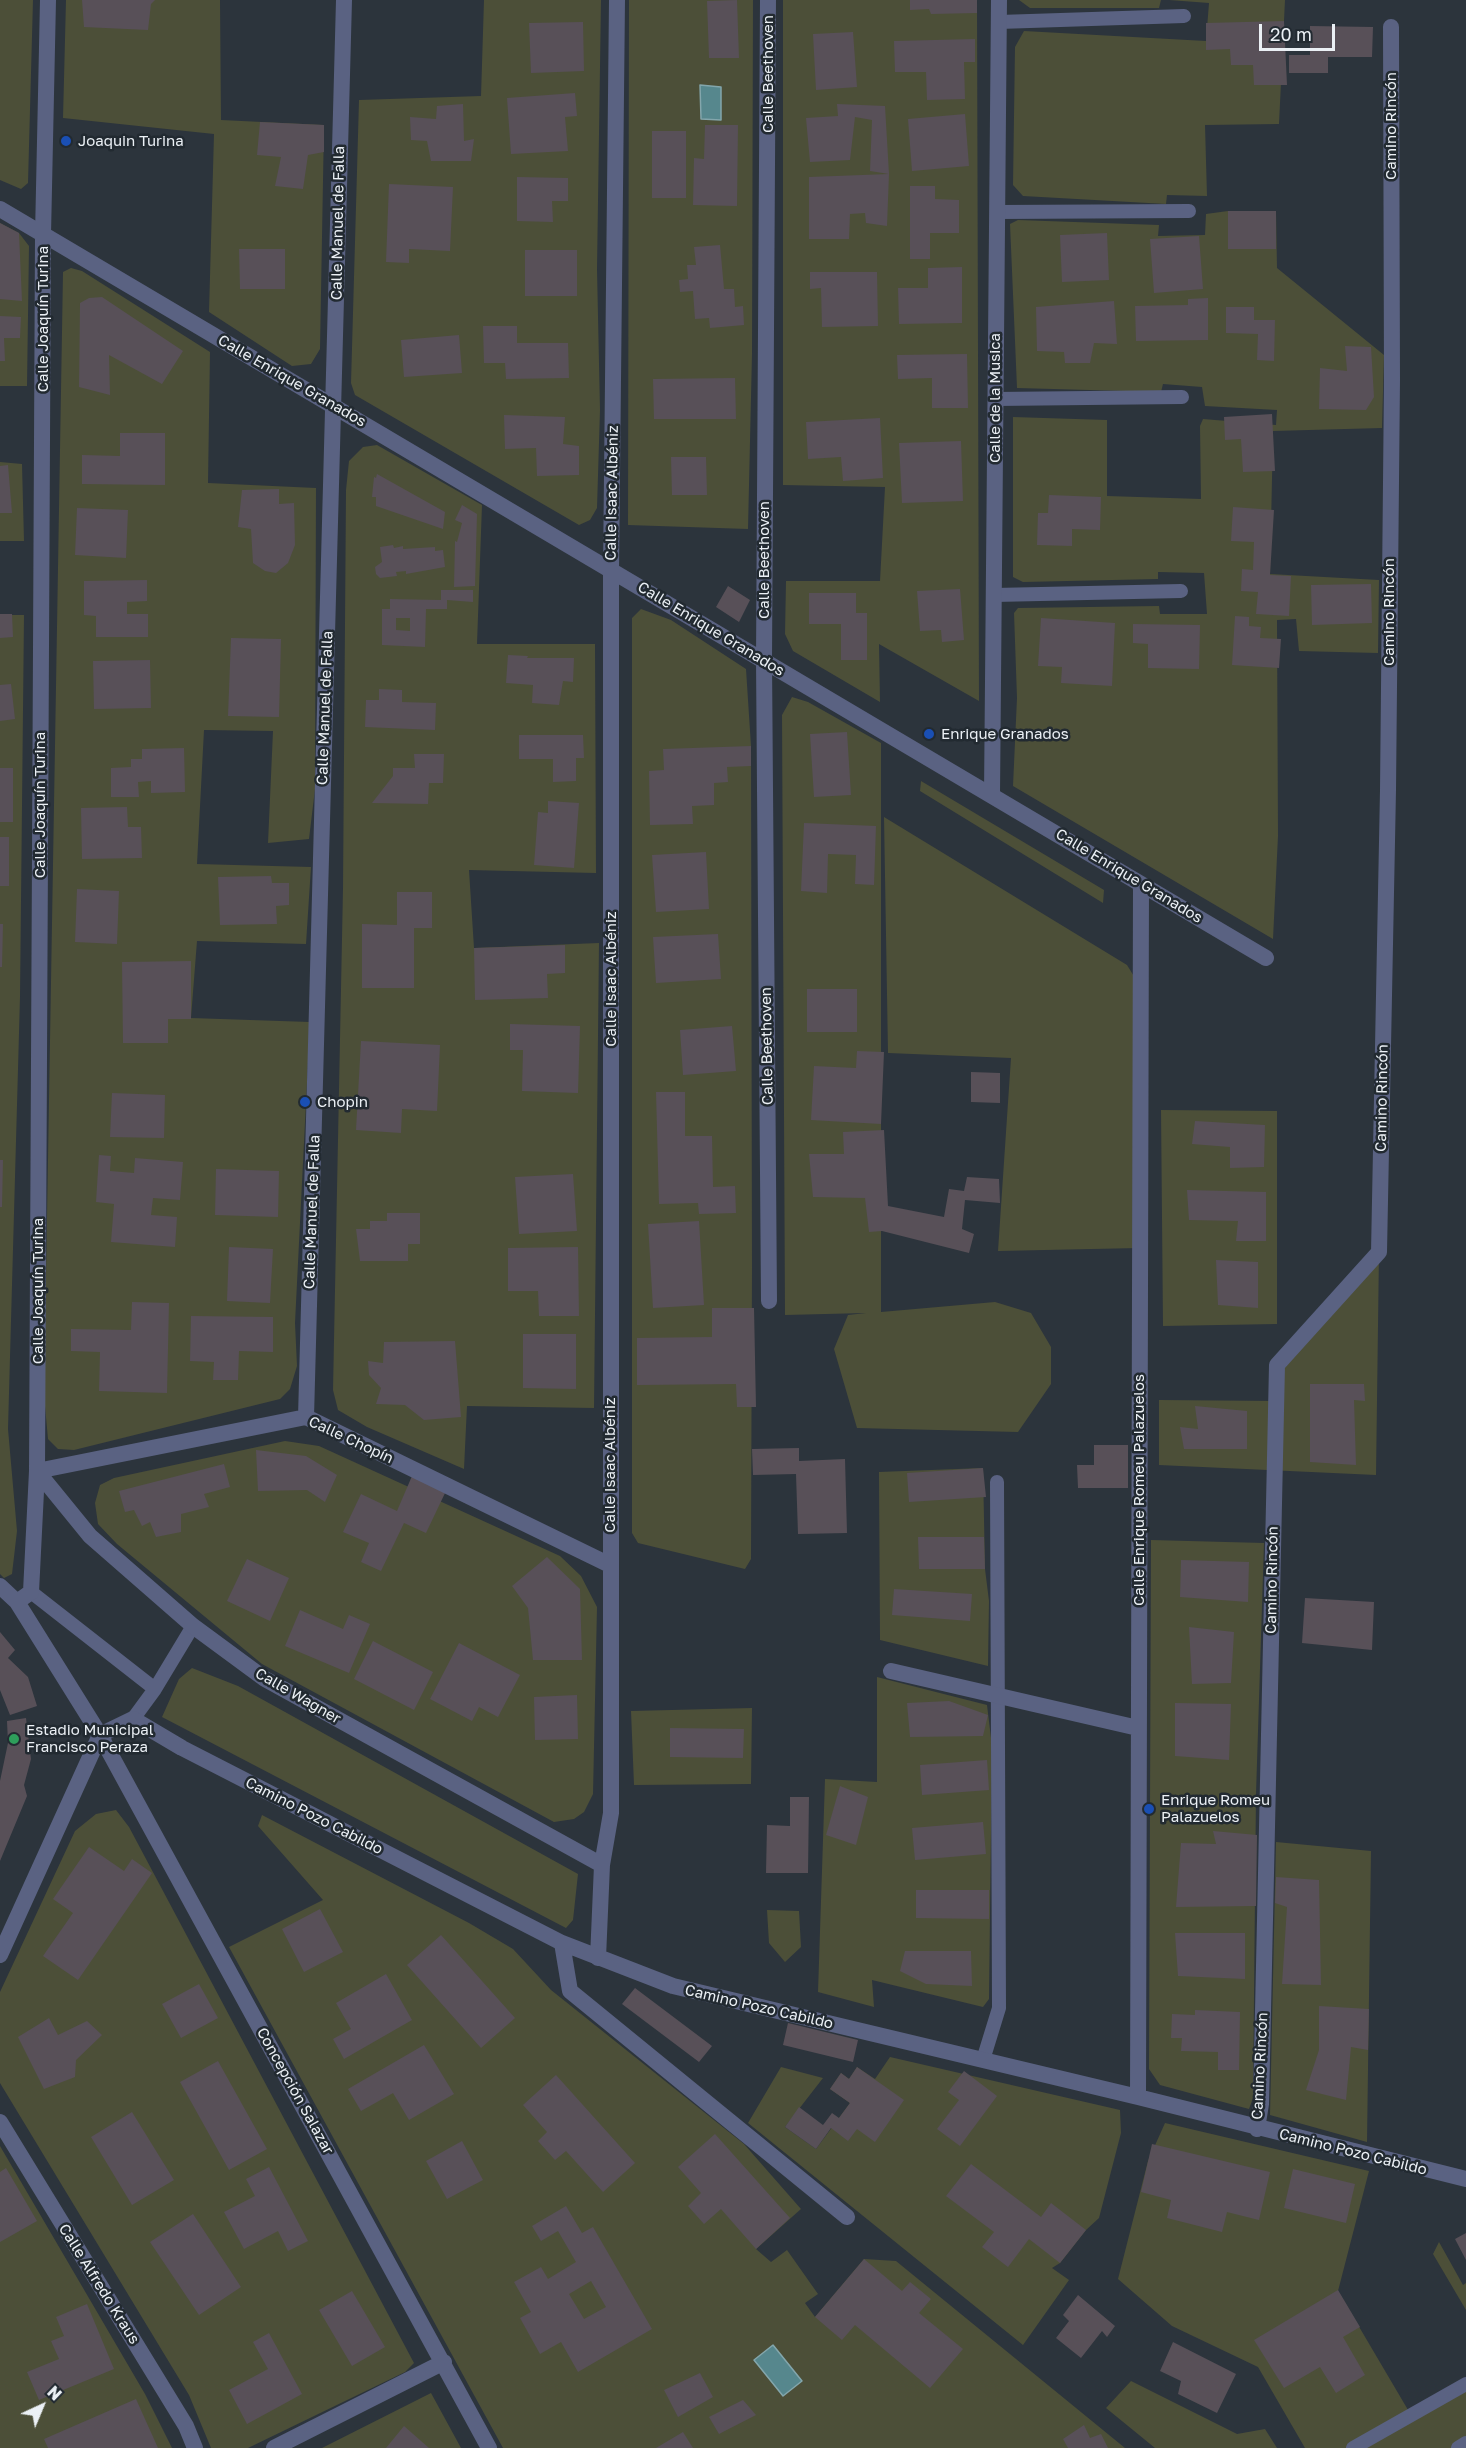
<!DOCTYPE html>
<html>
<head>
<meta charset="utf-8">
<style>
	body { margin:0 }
	#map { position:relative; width:1466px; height:2448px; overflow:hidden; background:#2c343c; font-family:"Golos Text",sans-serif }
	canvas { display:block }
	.north { position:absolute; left:12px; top:2376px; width:60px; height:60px; -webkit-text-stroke:4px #222a31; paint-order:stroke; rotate:44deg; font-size:16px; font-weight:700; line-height:24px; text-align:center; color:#ebf0f5 }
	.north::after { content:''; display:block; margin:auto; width:21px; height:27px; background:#ebf0f5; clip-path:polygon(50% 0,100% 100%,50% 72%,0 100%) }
	.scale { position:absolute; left:1259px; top:24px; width:76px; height:27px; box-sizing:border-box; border:3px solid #ebf0f5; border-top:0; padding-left:8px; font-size:18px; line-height:21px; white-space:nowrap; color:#ebf0f5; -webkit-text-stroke:4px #222a31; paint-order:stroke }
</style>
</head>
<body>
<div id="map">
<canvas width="1466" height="2448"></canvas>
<div class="north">N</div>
<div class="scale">20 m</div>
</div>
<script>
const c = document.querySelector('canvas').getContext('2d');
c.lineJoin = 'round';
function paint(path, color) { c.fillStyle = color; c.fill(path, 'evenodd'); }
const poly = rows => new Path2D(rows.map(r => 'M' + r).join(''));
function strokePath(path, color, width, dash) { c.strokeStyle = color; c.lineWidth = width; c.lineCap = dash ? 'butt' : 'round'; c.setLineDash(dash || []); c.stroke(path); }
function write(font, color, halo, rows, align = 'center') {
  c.font = font + ' "Golos Text",sans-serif'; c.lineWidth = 5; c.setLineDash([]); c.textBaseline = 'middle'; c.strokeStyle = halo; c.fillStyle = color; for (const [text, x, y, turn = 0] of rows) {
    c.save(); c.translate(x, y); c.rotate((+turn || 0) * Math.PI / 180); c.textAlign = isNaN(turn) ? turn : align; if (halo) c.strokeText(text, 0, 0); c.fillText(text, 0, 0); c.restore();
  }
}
paint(poly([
	[0,0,33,0,28,183,21,189,0,180],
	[66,0,220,0,221,120,324,125,320,349,311,364,292,366,209,312,214,134,63,118],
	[484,0,601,0,597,269,600,410,597,508,590,520,579,525,355,395,351,383,359,100,481,96],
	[629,0,753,0,752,354,748,529,628,525],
	[783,0,977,0,979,701,879,644,880,702,793,651,785,634,786,581,880,581,885,487,783,485],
	[1019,0,1161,0,1159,8,1030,8],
	[1169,0,1285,0,1279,124,1205,125,1207,196,1167,195,1166,204,1023,196,1013,185,1015,47,1024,31,1206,41,1209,3],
	[1228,211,1276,211,1277,268,1384,355,1382,428,1273,431,1270,574,1379,580,1378,653,1299,651,1296,619,1277,620,1278,836,1273,939,1013,786,1017,698,1014,613,1018,608,1159,606,1160,614,1207,614,1204,573,1158,572,1158,579,1023,582,1013,577,1013,417,1107,420,1107,496,1201,499,1200,426,1203,419,1276,425,1277,410,1205,406,1202,387,1163,384,1161,392,1017,388,1010,224,1018,220,1159,225,1158,236,1205,235,1206,214],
	[0,223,19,233,29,246,27,386,0,386],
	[71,268,82,271,210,352,208,483,316,488,315,789,309,839,268,843,273,731,204,730,197,864,311,867,306,944,197,941,191,1018,310,1022,295,1323,297,1366,290,1389,280,1399,74,1450,58,1449,48,1439,44,1395,63,272],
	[377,445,482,505,477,644,595,644,596,873,469,870,474,948,599,943,594,1408,467,1406,464,1469,367,1427,338,1410,333,1390,343,888,346,490,349,461,363,447],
	[0,462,22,464,24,541,0,541],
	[641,609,671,620,746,669,751,746,752,1267,751,1559,745,1569,638,1543,632,1533,632,618],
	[0,615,24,615,20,997,8,1429,17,1531,12,1574,4,1578,0,1574],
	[792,697,808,702,881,743,881,1312,995,1302,1031,1313,1051,1347,1051,1384,1018,1432,857,1428,834,1349,848,1315,866,1313,785,1315,782,715],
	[921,781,1104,890,1103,903,920,791],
	[884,817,1127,965,1140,986,1139,1248,998,1251,1011,1058,888,1053],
	[1161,1110,1277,1111,1277,1324,1163,1326],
	[1379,1252,1376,1475,1159,1465,1159,1400,1276,1401,1277,1365],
	[285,1441,319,1446,560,1556,581,1576,597,1607,593,1794,584,1812,574,1819,554,1822,262,1664,117,1544,98,1524,95,1503,100,1485,114,1478],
	[983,1468,985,1569,989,1601,988,1666,880,1640,879,1472],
	[1151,1540,1264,1543,1256,1794,1253,2098,1249,2109,1160,2085,1149,2069],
	[192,1668,238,1686,578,1874,573,1920,566,1928,162,1717,179,1679],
	[877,1677,987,1705,992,1746,989,1999,983,2007,872,1980,874,2007,818,1992,825,1779,877,1782],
	[752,1708,751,1784,634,1785,631,1711],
	[116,1810,129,1827,414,2363,405,2372,248,2448,211,2448,189,2395,0,2083,0,1992,75,1831,96,1814],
	[262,1815,469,1923,513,1949,551,1990,744,2144,801,2209,756,2249,771,2262,787,2250,818,2294,805,2303,815,2317,864,2259,896,2261,1125,2448,503,2448,229,1947,323,1900,258,1826],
	[1276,1842,1371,1851,1367,2142,1270,2115],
	[767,1910,799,1911,801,1947,785,1962,769,1943],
	[890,2057,1120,2110,1121,2133,1099,2218,1086,2230,1060,2263,1052,2268,1069,2280,1023,2345,748,2123,781,2067,823,2078,785,2127,816,2149,850,2103,830,2089,841,2073,849,2079,857,2067,875,2079],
	[1165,2123,1369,2171,1338,2291,1411,2415,1466,2384,1466,2443,1458,2448,1305,2448,1258,2367,1172,2326,1118,2279,1148,2161],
	[0,2146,145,2394,172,2448,0,2448],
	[1439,2242,1463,2285,1466,2283,1466,2310,1433,2254],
	[1131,2381,1237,2434,1265,2429,1277,2448,1155,2448,1106,2408],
	[431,2393,461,2448,322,2448]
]), '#4c4f38');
const water = poly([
	[700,85,721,87,721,120,701,119,700,85],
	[773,2345,802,2381,783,2396,754,2360,773,2345]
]);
paint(water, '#56878d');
strokePath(water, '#83a6ac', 1.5);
paint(poly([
	[82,0,155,0,151,4,148,30,84,27],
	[737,0,739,58,709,58,707,1],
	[910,0,977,0,977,13,931,14,929,9,910,10],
	[1284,21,1287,85,1254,85,1253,65,1231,65,1230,49,1206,50,1206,23],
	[583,22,584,71,531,73,529,23],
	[1310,26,1373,27,1372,57,1328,57,1328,73,1289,73,1289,55,1310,55],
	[853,32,857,87,816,90,813,34],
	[975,39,975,62,964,62,965,99,927,100,926,72,895,72,894,41],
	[575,93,577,116,565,117,568,151,511,154,507,98],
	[463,104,464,141,474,139,471,161,431,161,427,141,411,140,410,117,436,119,437,106],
	[837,104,885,106,889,174,870,171,872,120,855,117,850,160,810,162,806,118,838,116],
	[965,114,969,166,912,171,908,119],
	[260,122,324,125,324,152,308,155,303,189,275,186,281,157,257,155],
	[705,125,738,125,737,206,693,205,694,158,704,159],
	[652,131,686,131,686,198,652,198],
	[889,174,887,226,866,223,865,213,850,214,849,239,809,239,809,177],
	[517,177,568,178,568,201,552,201,553,222,517,221],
	[389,184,453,187,450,251,409,249,409,263,386,262],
	[910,186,935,186,935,199,959,200,959,233,930,233,930,259,910,259],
	[1228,211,1276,211,1276,249,1228,249],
	[0,223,19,233,22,301,0,299],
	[1107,233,1109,280,1062,282,1060,235],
	[1199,236,1203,289,1154,293,1150,239],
	[720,245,724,289,734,289,735,307,743,306,744,325,710,328,709,318,695,319,693,291,680,292,679,280,688,279,687,265,696,265,694,247],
	[239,249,285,249,285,289,240,289],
	[525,250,577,250,577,296,525,296],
	[962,267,962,323,899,324,898,288,928,288,928,268],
	[810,272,877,272,878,326,822,327,821,288,810,289],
	[102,297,183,351,162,384,109,355,110,395,79,387,80,303,89,298],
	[1208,298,1208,340,1136,341,1135,306,1188,305,1188,299],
	[1114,301,1117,344,1094,343,1090,363,1065,363,1064,352,1037,351,1036,307],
	[1226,307,1254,307,1254,320,1275,320,1274,361,1257,360,1258,334,1226,333],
	[0,316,21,317,20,338,4,338,5,361,0,361],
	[483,326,517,326,517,343,568,343,569,378,506,379,505,363,484,363],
	[459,335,462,373,404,377,401,340],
	[1345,346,1371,347,1374,397,1366,410,1319,409,1320,368,1347,371],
	[967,354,968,408,932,408,932,378,898,379,897,355],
	[735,378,736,419,654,419,653,379],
	[1272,414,1275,471,1243,472,1241,439,1225,440,1224,417],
	[504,415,565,417,563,444,579,446,579,475,537,476,536,448,505,449],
	[880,418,883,478,843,481,841,457,808,459,806,422],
	[120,433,165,433,165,485,82,484,82,455,120,456],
	[961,441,963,501,902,503,899,443],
	[671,457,706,457,707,495,672,495],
	[8,465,12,513,0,513,0,466],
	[377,474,445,512,443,529,376,506,376,497,372,497,374,477,376,478],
	[279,489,279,504,294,503,295,545,288,563,276,573,265,571,253,563,251,529,238,527,242,490],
	[1049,495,1101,497,1100,530,1072,529,1072,546,1037,545,1038,513,1048,513],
	[462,505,477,514,475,586,454,587,455,541,457,542,462,523,455,520],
	[1233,507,1274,510,1270,575,1291,576,1289,616,1256,614,1258,592,1241,591,1242,569,1253,570,1254,542,1231,541],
	[77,508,128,510,126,558,75,555],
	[393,545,394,548,403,546,403,549,435,547,435,551,443,550,445,567,406,574,406,571,396,572,397,576,380,578,376,574,375,567,382,562,380,547],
	[147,580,147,601,127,602,127,614,148,614,148,637,96,637,96,616,84,615,84,581],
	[1371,584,1372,623,1312,625,1311,585],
	[728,586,750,600,739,622,716,607],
	[960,589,964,640,942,642,941,630,920,631,917,591],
	[441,590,473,590,473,602,447,600,447,609,426,609,425,647,382,645,382,609,390,609,390,599,441,600],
	[396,618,410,618,410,631,396,630],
	[809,593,856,593,856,613,867,613,867,660,841,660,841,624,809,624],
	[0,614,12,614,13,637,0,638],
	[1235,616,1249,617,1249,626,1261,627,1260,638,1281,639,1279,668,1232,665],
	[1041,618,1115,623,1112,686,1061,683,1062,667,1038,666],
	[1133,624,1200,625,1199,669,1148,668,1148,644,1133,643],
	[231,638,281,639,279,717,228,716],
	[508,655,528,656,527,658,574,658,573,682,563,681,559,705,532,703,533,685,506,683],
	[150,660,151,708,94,709,93,661],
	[11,684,15,719,0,721,0,685],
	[379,689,402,690,402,702,436,703,435,730,365,727,366,700,379,700],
	[847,732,851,795,814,797,810,734],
	[519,735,583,735,584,758,576,758,576,781,553,782,553,759,519,759],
	[751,746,751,766,727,767,728,782,714,783,714,805,692,806,693,824,650,825,649,771,664,770,663,749],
	[184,748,185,792,151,793,151,781,138,782,139,797,111,797,111,768,131,767,131,759,142,759,142,749],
	[414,754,444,754,443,783,429,783,428,804,372,803,393,776,393,768,415,768],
	[0,768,13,768,13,822,0,822],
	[548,801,579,803,574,868,534,865,538,812,548,813],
	[127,807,128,827,141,827,142,858,82,859,81,808],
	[804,823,876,826,874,885,855,884,856,855,828,854,827,893,801,891],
	[0,837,9,837,9,886,0,886],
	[706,852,709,909,656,912,652,855],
	[271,876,272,883,289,883,289,905,276,906,277,924,220,925,218,877],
	[77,889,119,891,117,944,75,942],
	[397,892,432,892,432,928,414,928,414,988,362,988,362,924,397,925],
	[0,924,3,924,2,967,0,967],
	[718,934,721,979,656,983,653,937],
	[565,945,565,973,547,974,548,998,475,1000,474,948],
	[191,961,191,1019,168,1019,168,1043,123,1043,122,962],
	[807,989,857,989,857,1032,807,1032],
	[510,1024,580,1026,578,1093,522,1091,523,1050,510,1050],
	[732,1026,736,1071,683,1075,680,1030],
	[361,1041,440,1045,437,1111,402,1109,401,1133,356,1130],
	[857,1051,884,1052,881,1124,811,1120,814,1066,856,1068],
	[971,1072,1000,1073,1000,1103,971,1102],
	[656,1092,685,1092,685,1136,712,1136,713,1187,735,1186,736,1213,699,1214,698,1203,659,1204],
	[112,1093,165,1095,164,1138,110,1137],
	[1195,1121,1265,1125,1264,1167,1230,1168,1230,1147,1192,1144],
	[884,1130,888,1206,944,1217,949,1189,964,1191,967,1177,999,1179,1000,1203,965,1200,962,1229,974,1234,969,1253,882,1231,869,1232,865,1198,813,1197,809,1154,844,1154,843,1132],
	[99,1155,111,1156,110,1171,134,1173,135,1158,183,1162,180,1200,153,1198,151,1215,177,1217,175,1247,111,1242,114,1204,96,1202],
	[0,1160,3,1160,2,1207,0,1207],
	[216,1169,279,1171,278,1217,215,1215],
	[573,1174,577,1231,519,1234,515,1177],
	[1187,1190,1266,1192,1266,1241,1236,1241,1238,1221,1189,1220],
	[387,1213,420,1213,420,1244,408,1244,408,1261,360,1261,356,1229,370,1229,370,1221,387,1221],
	[699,1221,704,1305,653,1308,648,1224],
	[229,1247,273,1249,270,1303,227,1301],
	[578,1247,579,1316,539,1316,538,1291,508,1291,508,1248],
	[1216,1260,1258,1262,1258,1308,1218,1305],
	[132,1302,169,1303,167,1393,99,1391,100,1352,71,1351,71,1329,131,1330],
	[712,1308,754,1308,756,1407,737,1407,736,1384,637,1385,637,1338,712,1337],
	[191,1316,273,1317,273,1352,239,1351,238,1380,213,1380,214,1362,190,1361],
	[523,1334,576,1334,576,1389,523,1388],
	[455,1341,461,1417,424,1420,405,1405,376,1404,381,1388,369,1375,368,1361,383,1363,384,1342],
	[1310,1384,1364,1384,1365,1401,1354,1400,1356,1465,1310,1462],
	[1195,1406,1247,1411,1247,1449,1184,1449,1180,1427,1198,1429],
	[1094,1445,1128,1445,1128,1488,1078,1488,1077,1465,1094,1465],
	[799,1448,799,1461,845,1459,847,1533,798,1534,796,1474,753,1475,752,1449],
	[256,1450,306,1456,337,1475,325,1502,307,1490,258,1491],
	[224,1464,230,1487,204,1494,209,1507,181,1514,181,1532,156,1537,150,1522,142,1526,134,1510,125,1512,119,1491],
	[983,1468,986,1497,909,1502,907,1473],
	[412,1476,446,1491,426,1533,404,1523,381,1571,361,1562,369,1543,343,1532,361,1494,397,1511],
	[918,1537,984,1537,985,1569,919,1569],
	[547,1557,580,1589,582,1660,533,1660,528,1608,512,1586],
	[247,1559,289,1578,270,1621,227,1601],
	[1181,1560,1249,1562,1248,1602,1180,1597],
	[894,1589,972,1594,970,1621,892,1615],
	[1305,1598,1374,1602,1372,1650,1302,1643],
	[300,1610,343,1629,349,1615,370,1624,349,1673,285,1646],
	[1189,1627,1234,1632,1231,1683,1192,1684],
	[0,1632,15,1650,8,1658,28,1677,37,1706,10,1715,0,1690],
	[373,1641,433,1672,414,1710,354,1679],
	[459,1643,520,1675,498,1717,479,1707,472,1721,430,1699],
	[577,1695,578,1739,535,1740,534,1697],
	[949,1701,988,1715,983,1736,910,1737,907,1703],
	[1175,1703,1231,1704,1229,1760,1175,1756],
	[26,1718,31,1759,24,1785,27,1796,0,1861,0,1781,8,1743,7,1721],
	[670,1728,744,1729,743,1758,670,1757],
	[987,1760,989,1790,922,1795,920,1765],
	[840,1786,868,1797,856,1845,826,1835],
	[790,1797,809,1797,808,1873,766,1873,767,1825,790,1826],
	[983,1822,986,1854,915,1860,912,1828],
	[1213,1831,1257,1835,1256,1906,1176,1907,1181,1843,1216,1844],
	[89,1847,124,1871,132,1859,152,1873,78,1980,43,1956,73,1913,53,1899],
	[1276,1877,1319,1880,1321,1985,1282,1984,1287,1907,1275,1903],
	[916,1890,989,1890,989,1919,916,1918],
	[320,1909,343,1952,304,1972,282,1929],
	[1175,1933,1245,1933,1245,1979,1178,1976],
	[441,1935,515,2018,481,2048,407,1965],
	[905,1951,971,1951,972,1986,926,1984,900,1971],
	[386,1974,412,2020,344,2059,333,2039,351,2029,336,2003],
	[199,1984,218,2018,181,2038,162,2004],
	[635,1988,712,2046,699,2062,622,2004],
	[1319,2006,1369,2009,1368,2050,1351,2047,1346,2100,1306,2090,1319,2050],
	[1195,2010,1240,2012,1239,2070,1218,2070,1218,2052,1181,2051,1182,2038,1171,2038,1172,2014,1195,2015],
	[49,2018,58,2035,87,2021,102,2035,76,2060,75,2077,44,2089,18,2037],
	[788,2023,858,2040,853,2062,783,2045],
	[424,2045,454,2094,409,2120,393,2093,361,2111,348,2089],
	[218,2061,267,2149,229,2170,180,2082],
	[857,2067,904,2100,875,2142,857,2129,848,2141,831,2128,816,2149,785,2127,799,2107,823,2125,832,2113,839,2118,850,2103,830,2089,841,2073,849,2079],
	[964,2071,997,2096,960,2146,937,2129,959,2100,948,2092],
	[556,2075,635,2163,603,2192,566,2151,555,2160,538,2141,547,2132,523,2105],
	[132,2112,174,2180,132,2205,91,2137],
	[715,2134,790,2218,756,2249,721,2209,704,2224,688,2206,701,2193,678,2167],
	[462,2141,483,2180,447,2199,426,2161],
	[1152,2144,1270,2172,1259,2220,1227,2212,1222,2232,1167,2218,1171,2200,1141,2192],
	[971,2164,1041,2217,1051,2203,1086,2230,1060,2263,1029,2239,1008,2267,982,2247,994,2232,946,2196],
	[269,2167,308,2241,288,2251,278,2231,244,2249,224,2212,255,2196,246,2179],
	[6,2168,37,2221,0,2242,0,2172],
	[1293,2169,1355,2184,1346,2223,1284,2208],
	[566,2206,582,2233,593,2227,652,2329,578,2372,561,2342,540,2354,520,2318,531,2312,514,2282,541,2267,548,2279,576,2262,558,2231,541,2241,532,2226],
	[591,2281,606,2307,584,2319,569,2294],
	[193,2214,241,2287,199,2315,150,2242],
	[1466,2233,1466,2260,1455,2239],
	[864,2259,902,2291,910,2282,931,2299,919,2313,963,2349,930,2388,855,2325,842,2340,815,2317],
	[1338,2290,1360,2327,1343,2337,1365,2375,1336,2393,1320,2367,1284,2388,1254,2340],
	[352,2291,385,2347,352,2366,319,2310],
	[1078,2295,1115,2326,1107,2337,1102,2331,1081,2358,1056,2338,1069,2321,1063,2315],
	[87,2304,114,2369,39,2400,27,2372,59,2359,51,2341,64,2336,56,2317],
	[269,2333,302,2394,247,2424,229,2390,268,2369,253,2342],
	[1173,2342,1236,2374,1217,2413,1178,2394,1181,2381,1160,2371],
	[700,2373,713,2397,678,2417,664,2390],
	[136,2399,158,2448,48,2448,44,2439],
	[743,2400,756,2415,719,2434,709,2417],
	[1084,2425,1090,2438,1101,2434,1108,2448,1068,2448,1063,2439],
	[404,2426,429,2448,386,2448],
	[683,2432,693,2448,656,2448]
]), '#585058');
strokePath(poly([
	[999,22,1184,16],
	[997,212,1189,211],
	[995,399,1182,397],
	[994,595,1181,591],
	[31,1592,155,1689],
	[133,1719,155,1689,193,1626],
	[983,2060,999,2008,997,1482],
	[1353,2448,1466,2384],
	[1458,2448,1466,2443]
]), '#5a6282', 14);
strokePath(poly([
	[768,0,764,660,769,1301],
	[0,209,1266,958],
	[992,795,999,0],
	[306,1417,344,0],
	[37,1471,90,1536,193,1626,265,1679,602,1865],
	[37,1471,306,1417,610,1565],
	[0,1586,17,1602,100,1735,489,2448],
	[17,1602,31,1592,37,1471,43,235,48,0],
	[891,1671,1138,1728],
	[100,1735,133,1719,182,1748,562,1943,673,1986,1138,2097,1466,2179],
	[562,1943,570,1991,847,2217],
	[0,1955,100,1735],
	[598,1958,602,1865,611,1813,611,570,617,0],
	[1138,2097,1141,884],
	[0,2122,186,2426,195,2448],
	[1257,2129,1261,2104,1277,1365,1379,1252,1388,790,1392,379,1391,27],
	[274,2448,444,2362]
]), '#5a6282', 16);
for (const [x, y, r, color] of [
	[66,141,6,"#1a4fb4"],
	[929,734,6,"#1a4fb4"],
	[305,1102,6,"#1a4fb4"],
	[14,1739,6,"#2e9e5b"],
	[1149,1809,6,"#1a4fb4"]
]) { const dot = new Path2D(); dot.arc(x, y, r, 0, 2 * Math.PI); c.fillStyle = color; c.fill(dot); strokePath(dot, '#222a31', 2); }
write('15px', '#ebf0f5', '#222a31', [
	["Calle Beethoven",768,74,-90],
	["Camino Rincón",1391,126,-90],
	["Calle Manuel de Falla",338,223,-89],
	["Calle Joaquín Turina",43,319,-90],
	["Calle Enrique Granados",292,381,30],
	["Calle de la Musica",995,398,-90],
	["Calle Isaac Albéniz",612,493,-89],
	["Calle Beethoven",764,560,-90],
	["Camino Rincón",1389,612,-90],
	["Calle Enrique Granados",711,629,31],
	["Calle Manuel de Falla",325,708,-88],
	["Calle Joaquín Turina",40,805,-90],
	["Calle Enrique Granados",1129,876,31],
	["Calle Isaac Albéniz",611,979,-90],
	["Calle Beethoven",767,1046,-91],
	["Camino Rincón",1382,1098,-89],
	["Calle Manuel de Falla",312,1212,-88],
	["Calle Joaquín Turina",38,1291,-90],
	["Calle Chopín",351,1440,25],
	["Calle Isaac Albéniz",610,1465,-90],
	["Calle Enrique Romeu Palazuelos",1139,1490,-90],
	["Camino Rincón",1272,1580,-89],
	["Calle Wagner",298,1696,30],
	["Camino Pozo Cabildo",314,1816,27],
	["Camino Pozo Cabildo",759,2007,13],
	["Camino Rincón",1260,2066,-87],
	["Concepción Salazar",295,2091,61],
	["Camino Pozo Cabildo",1353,2152,14],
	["Calle Alfredo Kraus",99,2284,58]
]);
write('15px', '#ebf0f5', '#222a31', [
	["Joaquin Turina",78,141],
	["Enrique Granados",941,734],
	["Chopin",317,1102],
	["Estadio Municipal",26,1730],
	["Francisco Peraza",26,1747],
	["Enrique Romeu",1161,1800],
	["Palazuelos",1161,1817]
], 'left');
</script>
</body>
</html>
